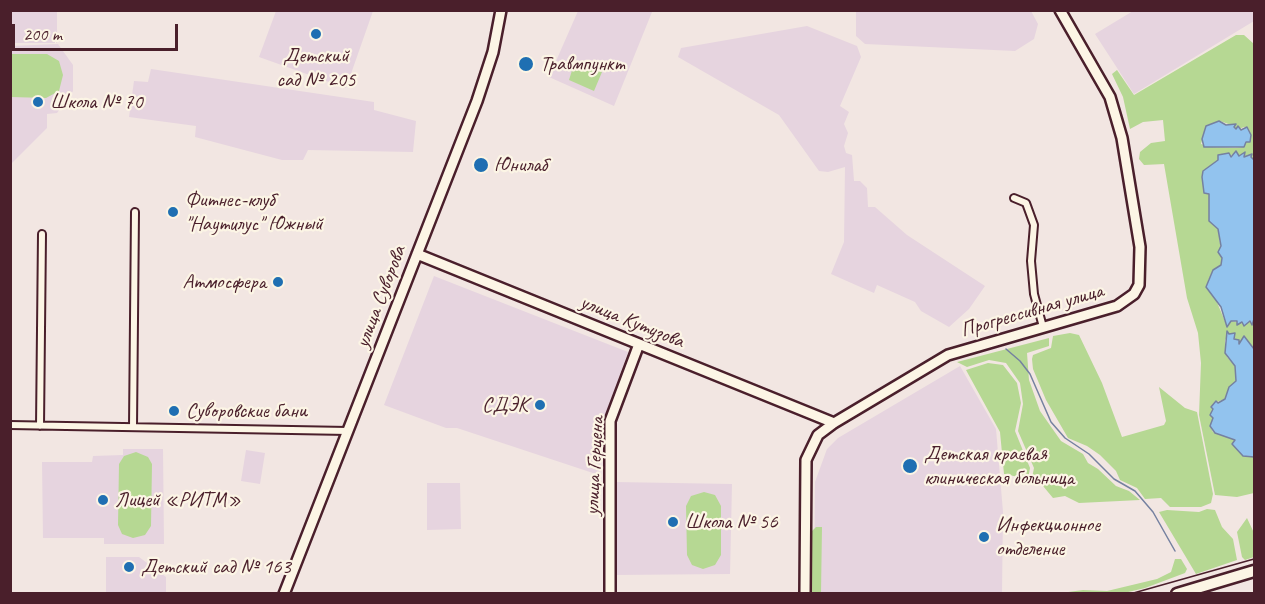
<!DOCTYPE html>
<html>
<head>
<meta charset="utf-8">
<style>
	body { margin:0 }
	#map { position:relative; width:1265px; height:604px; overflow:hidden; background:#f2e6e2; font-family:Caveat,sans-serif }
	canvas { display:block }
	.frame { position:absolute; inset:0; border:12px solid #4a1f2b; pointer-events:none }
	.scale { position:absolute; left:12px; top:24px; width:166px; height:27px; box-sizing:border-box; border:3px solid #4a1f2b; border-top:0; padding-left:8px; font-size:18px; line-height:21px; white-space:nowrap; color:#4a1f2b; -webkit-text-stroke:4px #fcf5e5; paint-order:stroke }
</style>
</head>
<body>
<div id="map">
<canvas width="1265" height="604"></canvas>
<div class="frame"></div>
<div class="scale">200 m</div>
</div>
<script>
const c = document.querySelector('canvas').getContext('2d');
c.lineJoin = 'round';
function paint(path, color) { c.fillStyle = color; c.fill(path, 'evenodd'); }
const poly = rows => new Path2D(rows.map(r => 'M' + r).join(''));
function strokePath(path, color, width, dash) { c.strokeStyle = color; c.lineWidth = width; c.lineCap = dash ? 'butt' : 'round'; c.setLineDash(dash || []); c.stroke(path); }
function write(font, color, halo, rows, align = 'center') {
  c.font = font + ' Caveat,sans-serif'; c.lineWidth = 4.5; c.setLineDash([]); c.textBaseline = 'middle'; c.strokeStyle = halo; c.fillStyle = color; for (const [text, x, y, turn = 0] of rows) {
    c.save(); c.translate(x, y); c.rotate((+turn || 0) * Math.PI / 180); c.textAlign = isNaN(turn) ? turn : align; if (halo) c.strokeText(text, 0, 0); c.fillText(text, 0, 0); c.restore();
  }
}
paint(poly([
	[648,10,652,12,614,106,549,77,578,11],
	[10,11,57,11,57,43,11,43],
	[276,11,373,11,346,88,259,57],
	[856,11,1031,11,1038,24,1034,39,1015,51,865,44,856,36],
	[1133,11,1254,11,1254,21,1134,94,1095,34],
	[807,26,857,46,861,57,840,106,849,112,844,124,848,133,844,146,846,153,852,155,854,181,860,181,867,188,868,207,875,207,907,235,985,286,969,309,949,327,921,311,915,302,877,285,874,293,831,274,844,242,845,167,828,172,819,171,779,115,678,57,681,48],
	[58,44,73,65,73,91,57,113,47,114,47,128,11,164,11,46],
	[151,69,374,102,374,110,416,121,413,152,308,150,303,160,282,160,195,137,196,126,129,117,134,81,148,82],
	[434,276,628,352,603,421,599,475,457,428,446,428,384,405],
	[960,366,996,429,1003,512,1002,593,814,594,815,482,827,449,838,438],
	[123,449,163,449,164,544,104,544,104,538,43,538,42,462,92,462,93,456,123,455],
	[246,450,265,453,260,484,241,481],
	[615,482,732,484,730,574,615,575],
	[427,483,460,483,461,529,427,530],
	[106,557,139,557,166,577,166,593,106,593]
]), '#e6d4df');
paint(poly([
	[1236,35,1244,35,1254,44,1254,160,1243,157,1245,153,1239,156,1237,152,1216,163,1209,194,1209,221,1218,229,1222,258,1221,266,1213,270,1208,281,1227,326,1231,321,1245,324,1254,319,1254,349,1245,337,1239,344,1235,342,1235,333,1228,334,1225,341,1227,357,1235,366,1236,381,1225,399,1214,403,1211,413,1213,420,1210,426,1213,432,1232,438,1235,441,1235,447,1246,456,1254,457,1254,493,1237,497,1215,495,1199,415,1201,363,1198,333,1187,298,1164,164,1144,165,1139,159,1140,152,1151,143,1165,141,1163,120,1143,122,1130,129,1123,97,1112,74,1117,70,1134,95],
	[1220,121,1234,126,1236,130,1238,126,1239,129,1244,127,1249,129,1250,142,1246,142,1244,147,1236,148,1211,147,1201,144,1206,127],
	[11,54,47,54,59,61,63,75,59,91,46,98,11,97],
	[580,61,602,72,594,91,569,80,574,64],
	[1070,333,1079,335,1102,383,1122,437,1164,425,1166,421,1159,387,1185,408,1197,412,1213,494,1211,503,1201,507,1170,507,1161,498,1145,499,1137,488,1120,480,1116,471,1100,455,1087,446,1068,438,1046,400,1033,369,1032,359,1033,355,1051,348,1053,336],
	[1049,338,1049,346,1027,353,1029,380,1040,411,1061,441,1083,454,1088,463,1098,469,1116,486,1129,491,1140,500,1079,503,1065,496,1053,498,1043,486,1032,478,1034,468,1018,431,1023,404,1020,383,1006,363,989,360,967,367,957,362],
	[988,363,1003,365,1017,383,1021,403,1015,431,1030,468,1028,479,1004,474,1000,432,966,370],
	[136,452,148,457,152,464,151,526,145,535,133,538,122,534,118,525,119,464,124,456],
	[704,492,715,495,721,506,721,555,715,565,703,569,692,565,687,555,686,506,691,496],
	[1207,509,1215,510,1222,527,1233,539,1237,560,1196,574,1159,512,1167,510,1199,512],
	[1247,518,1254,533,1254,557,1245,560,1242,557,1237,532],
	[816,527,822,527,821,593,810,593,811,532],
	[1175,559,1181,559,1187,569,1185,573,1145,588,1124,593,1061,593,1083,590,1107,591,1157,579,1171,572]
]), '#b6d893');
const water = poly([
	[1219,121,1226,125,1236,124,1234,127,1236,129,1238,126,1241,130,1247,127,1251,135,1250,142,1246,142,1244,147,1204,147,1202,139,1206,126,1219,121],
	[1236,151,1239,156,1245,152,1244,157,1252,154,1251,157,1254,160,1254,319,1252,325,1250,321,1244,326,1242,322,1237,325,1237,321,1231,321,1227,327,1221,307,1206,287,1213,270,1221,265,1222,258,1218,252,1221,246,1218,229,1209,221,1209,194,1204,193,1202,177,1203,171,1218,160,1218,155,1229,153,1231,157,1236,151],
	[1227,331,1229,334,1235,333,1234,339,1239,340,1239,344,1244,336,1254,349,1254,457,1243,456,1232,444,1235,440,1215,433,1210,426,1213,418,1210,415,1213,409,1211,407,1216,401,1218,403,1225,399,1229,387,1236,381,1235,366,1225,353,1227,331]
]);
paint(water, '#92c3ee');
strokePath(water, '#7581a0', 1.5);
strokePath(poly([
	[1006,349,1020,361,1030,374,1051,422,1065,438,1089,454,1114,479,1135,491,1153,512,1175,551]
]), '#7581a0', 1.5);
const street = poly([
	[1014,198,1026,203,1034,225,1031,261,1034,294,1043,327],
	[10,425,348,431],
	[40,426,42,234],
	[133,427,135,212]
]);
const secondary = poly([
	[417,254,834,423],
	[284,594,477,101,493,52,501,10],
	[610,594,610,421,639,344],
	[805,594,806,460,818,435,834,423,948,355,1117,306,1134,294,1139,285,1140,247,1122,138,1110,97,1060,10]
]);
const primary = poly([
	[1177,594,1254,571]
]);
strokePath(street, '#4a1f2b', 10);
strokePath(secondary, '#4a1f2b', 14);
strokePath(primary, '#4a1f2b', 15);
strokePath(street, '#fcf5e5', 6);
strokePath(secondary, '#fcf5e5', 9);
strokePath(primary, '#fcf5e5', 10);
strokePath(poly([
	[1130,594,1254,559]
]), '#4a1f2b', 1.5);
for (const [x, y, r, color] of [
	[316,34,6,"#1f6fb2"],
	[526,64,8,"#1f6fb2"],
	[38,102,6,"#1f6fb2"],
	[481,165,8,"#1f6fb2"],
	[173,212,6,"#1f6fb2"],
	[278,282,6,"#1f6fb2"],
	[540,405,6,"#1f6fb2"],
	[174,411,6,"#1f6fb2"],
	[910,466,8,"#1f6fb2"],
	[103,500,6,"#1f6fb2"],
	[673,522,6,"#1f6fb2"],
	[984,537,6,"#1f6fb2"],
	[129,567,6,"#1f6fb2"]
]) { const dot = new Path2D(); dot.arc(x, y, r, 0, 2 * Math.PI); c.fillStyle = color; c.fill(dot); strokePath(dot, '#fcf5e5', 2); }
write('21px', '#4a1f2b', '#fcf5e5', [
	["Детский",316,56,"center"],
	["сад № 205",316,80,"center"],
	["Травмпункт",540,64],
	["Школа № 70",50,102],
	["Юнилаб",494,165],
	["Фитнес-клуб",185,200],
	["\"Наутилус\" Южный",185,224],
	["Атмосфера",266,282,"right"],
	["СДЭК",528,405,"right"],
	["Суворовские бани",186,411],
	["Детская краевая",924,454],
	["клиническая больница",924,478],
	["Лицей «РИТМ»",115,500],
	["Школа № 56",685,522],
	["Инфекционное",996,525],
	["отделение",996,549],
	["Детский сад № 163",141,567]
], 'left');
write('21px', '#4a1f2b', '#fcf5e5', [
	["улица Суворова",381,297,-69],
	["Прогрессивная улица",1032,311,-16],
	["улица Кутузова",632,322,22],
	["улица Герцена",595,466,-87]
]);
</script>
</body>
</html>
